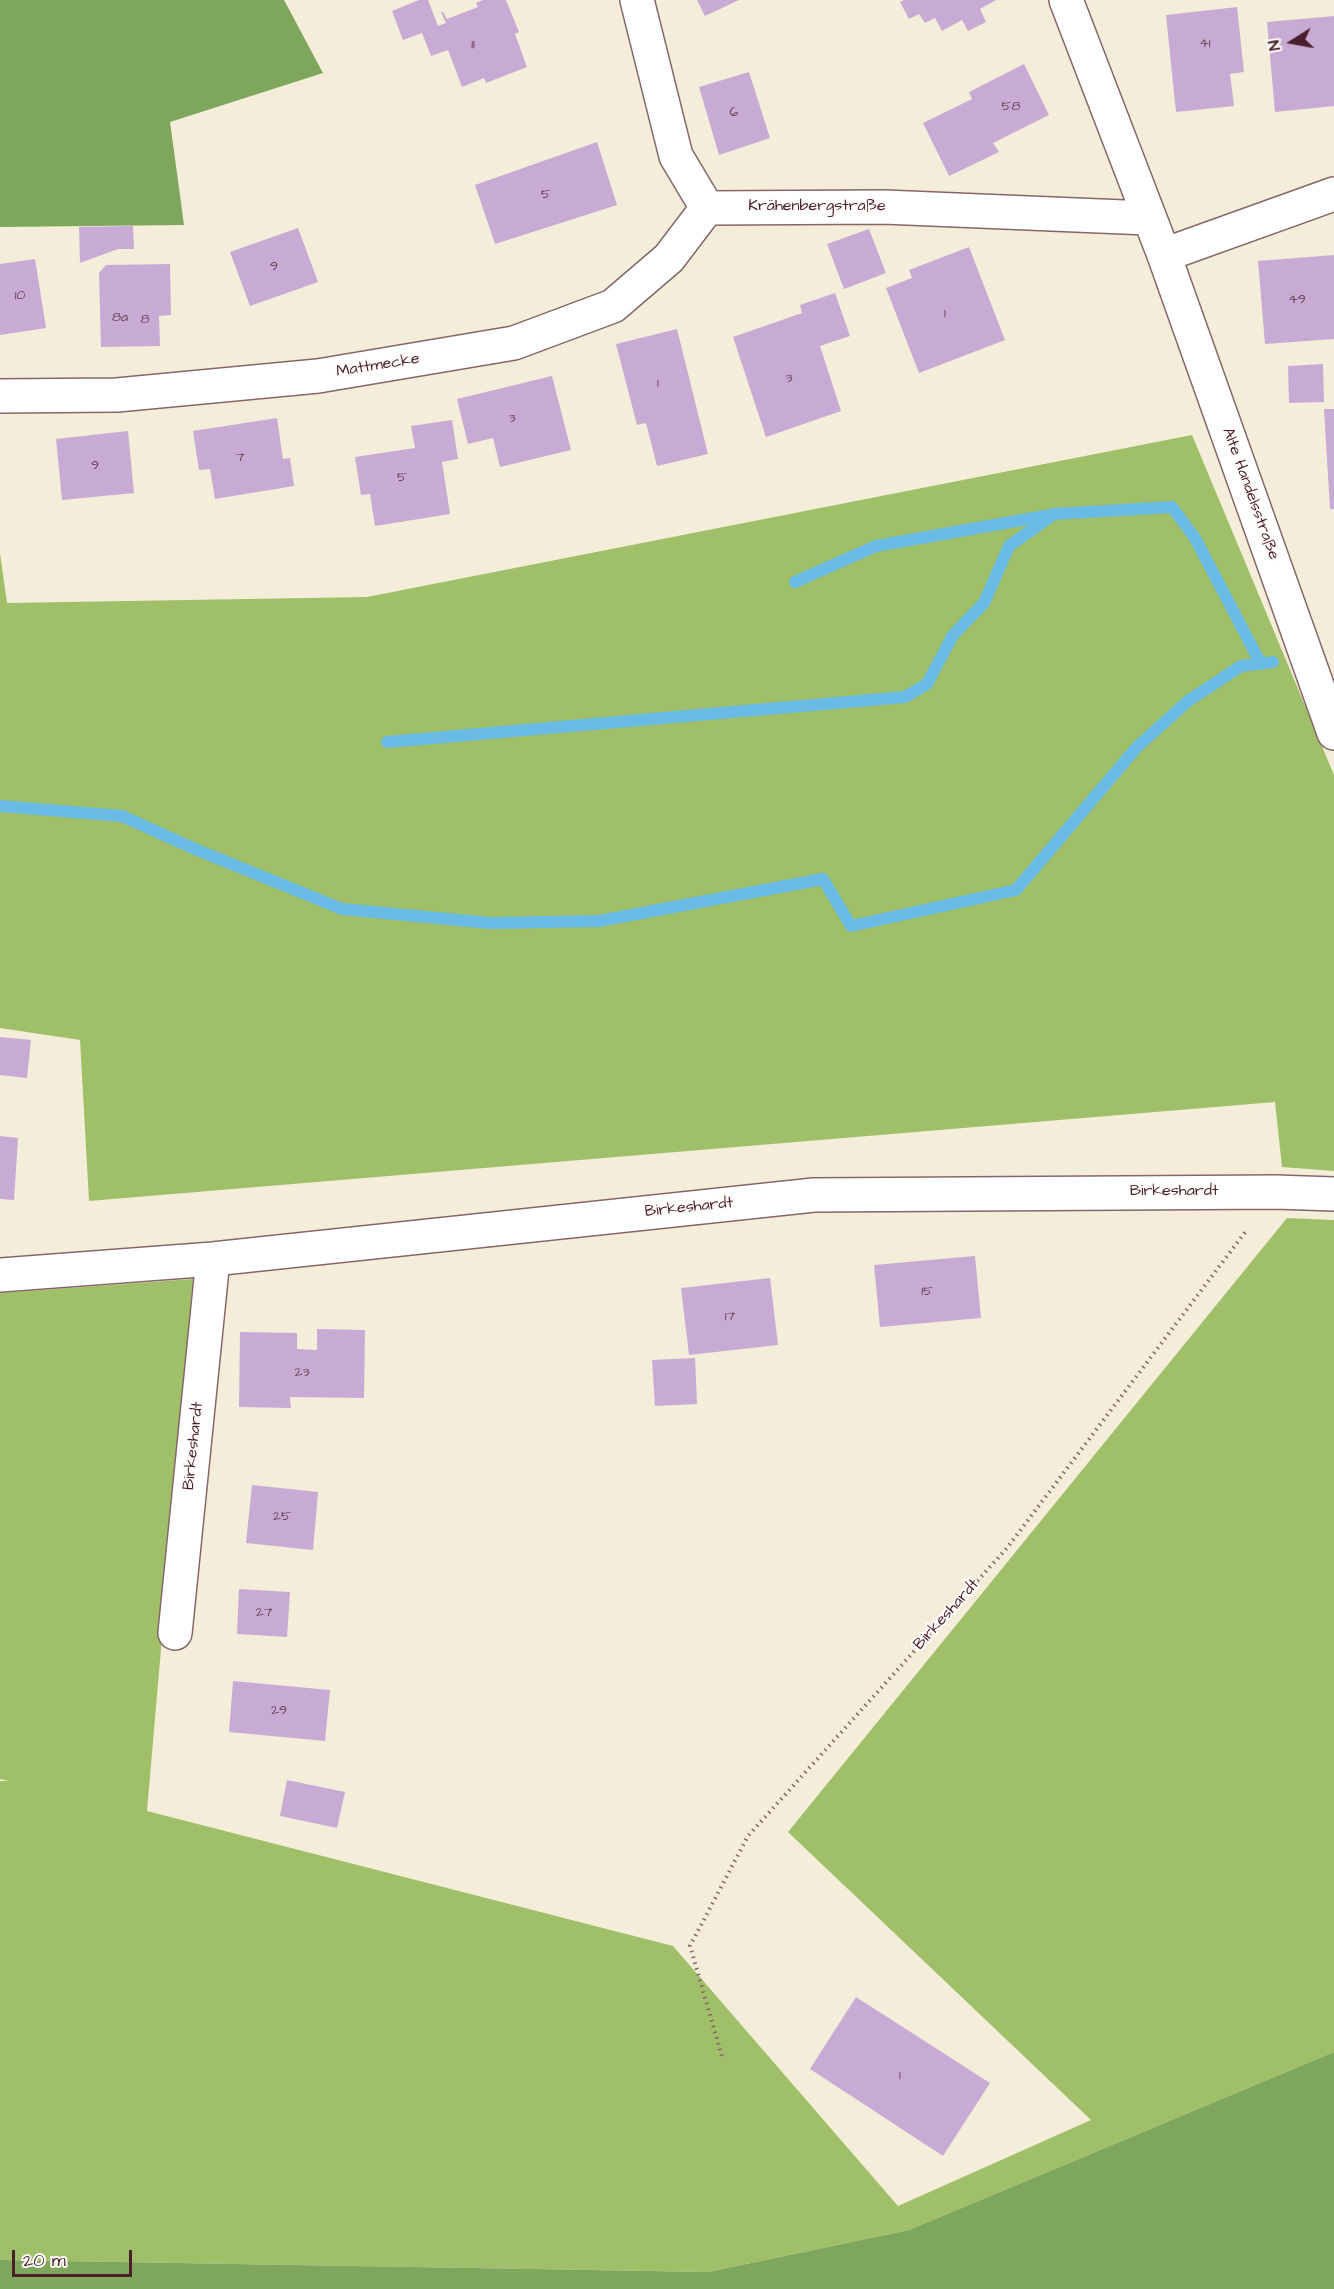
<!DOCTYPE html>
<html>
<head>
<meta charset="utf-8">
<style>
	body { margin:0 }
	#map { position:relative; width:1334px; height:2289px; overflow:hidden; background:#f4edda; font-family:"Architects Daughter",sans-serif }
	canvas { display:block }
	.north { position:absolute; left:1262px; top:12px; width:60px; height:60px; -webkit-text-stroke:4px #fdfcf7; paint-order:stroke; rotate:259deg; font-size:16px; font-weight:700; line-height:24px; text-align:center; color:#4a1f2b }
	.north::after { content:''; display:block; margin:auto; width:21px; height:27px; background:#4a1f2b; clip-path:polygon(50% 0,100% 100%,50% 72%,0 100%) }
	.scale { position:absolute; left:12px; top:2250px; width:120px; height:27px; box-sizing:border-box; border:3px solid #4a1f2b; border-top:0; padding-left:8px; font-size:18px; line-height:21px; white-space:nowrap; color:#4a1f2b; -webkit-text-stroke:4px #fdfcf7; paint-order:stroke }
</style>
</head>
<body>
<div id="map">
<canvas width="1334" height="2289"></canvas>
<div class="north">N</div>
<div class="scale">20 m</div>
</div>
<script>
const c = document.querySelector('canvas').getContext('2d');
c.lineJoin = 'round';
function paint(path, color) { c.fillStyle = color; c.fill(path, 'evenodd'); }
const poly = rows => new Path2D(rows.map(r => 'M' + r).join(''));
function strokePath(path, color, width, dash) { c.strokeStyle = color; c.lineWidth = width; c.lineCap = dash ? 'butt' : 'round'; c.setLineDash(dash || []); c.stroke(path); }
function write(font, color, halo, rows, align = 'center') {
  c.font = font + ' "Architects Daughter",sans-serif'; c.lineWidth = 4.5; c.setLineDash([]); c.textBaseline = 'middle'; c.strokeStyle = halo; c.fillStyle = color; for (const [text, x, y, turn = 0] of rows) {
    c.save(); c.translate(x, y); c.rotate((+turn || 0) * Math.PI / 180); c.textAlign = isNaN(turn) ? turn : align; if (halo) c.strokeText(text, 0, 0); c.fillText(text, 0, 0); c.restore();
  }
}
paint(poly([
	[1192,435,1334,775,1334,1171,1282,1167,1275,1102,89,1201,80,1040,0,1028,0,553,7,603,367,597],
	[1287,1218,1334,1220,1334,2052,909,2230,708,2272,0,2260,0,1781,9,1781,0,1779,0,1293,193,1279,147,1811,673,1946,898,2206,1091,2120,788,1832]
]), '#9fc069');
paint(poly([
	[0,0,284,0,323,73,170,122,184,225,0,227],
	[1334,2052,1334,2289,0,2289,0,2260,708,2272,909,2230]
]), '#7fa65d');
strokePath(poly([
	[795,582,876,546,1050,515],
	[387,742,905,697,927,684,953,635,984,603,1009,546,1054,514,1172,507,1195,538,1261,664],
	[0,806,122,816,195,849,342,909,490,923,599,921,823,879,851,926,1016,890,1137,747,1188,701,1241,666,1273,662]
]), '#6abbe5', 12);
paint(poly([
	[419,0,428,0,438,26,446,23,441,12,443,12,447,19,478,7,476,3,483,0,506,0,519,32,515,34,527,67,486,83,484,78,462,87,448,50,431,56,422,33,403,40,392,11],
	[697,0,739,0,705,16],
	[904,0,996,0,980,9,986,22,968,31,962,20,942,31,935,18,925,23,919,14,909,19,900,2],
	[1237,7,1244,72,1230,74,1234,106,1176,112,1166,15],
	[1334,16,1334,106,1275,112,1267,22],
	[1024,64,1049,115,993,143,999,152,949,176,923,123,972,99,969,92],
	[749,72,770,138,719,155,699,87],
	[597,142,617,205,495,244,475,185],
	[133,226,134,249,118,249,80,263,79,227],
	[298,228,318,282,250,306,230,252],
	[869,229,886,273,844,289,827,244],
	[969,247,1005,340,919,373,886,288,912,278,909,270],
	[1334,255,1334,339,1265,344,1258,261],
	[35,259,46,328,0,335,0,264],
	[170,264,171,315,159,316,160,346,101,347,99,273,106,265],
	[835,293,850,336,820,346,841,411,766,437,733,337,802,313,800,305],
	[677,329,708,454,657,466,646,423,637,425,616,344],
	[1323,364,1324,402,1289,403,1288,366],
	[552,376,571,450,500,467,493,438,468,444,457,399],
	[1324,409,1334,409,1334,509,1330,509],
	[277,418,283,459,290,458,294,486,215,499,210,469,199,470,193,431],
	[452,420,458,459,442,462,450,514,375,526,370,494,361,495,355,457,415,448,411,426],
	[128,431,134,493,62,500,56,439],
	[0,1037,31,1040,27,1078,0,1075],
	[0,1136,18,1138,14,1200,0,1199],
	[975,1256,981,1318,880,1327,874,1265],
	[770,1278,778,1345,689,1355,681,1288],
	[317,1329,365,1330,364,1398,290,1397,291,1408,239,1407,240,1332,297,1333,297,1349,317,1350],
	[695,1358,697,1404,655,1406,652,1360],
	[252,1485,318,1492,313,1550,246,1543],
	[239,1589,290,1592,287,1637,237,1634],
	[233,1681,330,1690,325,1741,229,1732],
	[287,1780,345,1792,337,1828,280,1816],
	[856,1997,990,2083,943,2156,810,2069]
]), '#c8abd4');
const minor = poly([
	[637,0,676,156,707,208,884,207,1148,218],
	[1066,0,1164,255,1334,733],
	[1164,255,1334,194],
	[0,396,117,395,318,376,514,343,613,306,669,258,707,208],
	[0,1275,213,1259,814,1195,1276,1192,1334,1194],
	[175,1633,213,1259]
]);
strokePath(minor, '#866768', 36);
strokePath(poly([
	[722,2056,690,1946,748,1836,1007,1548,1246,1231]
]), '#866768', 4, [1.5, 4.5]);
strokePath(minor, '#fff', 33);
write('14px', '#6a4255', null, [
	["41",1205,44],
	["11",473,45],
	["58",1011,107],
	["6",734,113],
	["5",546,195],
	["9",274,267],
	["10",20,296],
	["49",1297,300],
	["1",945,314],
	["8a",120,318],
	["8",145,320],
	["3",789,379],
	["1",658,384],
	["3",512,419],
	["7",240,458],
	["9",95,466],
	["5",402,478],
	["15",927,1292],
	["17",730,1317],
	["23",302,1373],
	["25",282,1517],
	["27",264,1613],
	["29",279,1711],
	["1",900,2076]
]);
write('16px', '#4a1f2b', '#fdfcf7', [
	["Krähenbergstraße",817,207],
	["Mattmecke",378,366,-9],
	["Alte Handelsstraße",1250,494,70],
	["Birkeshardt",1174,1192],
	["Birkeshardt",689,1208,-6],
	["Birkeshardt",194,1446,-84],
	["Birkeshardt",947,1615,-48]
]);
</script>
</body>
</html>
